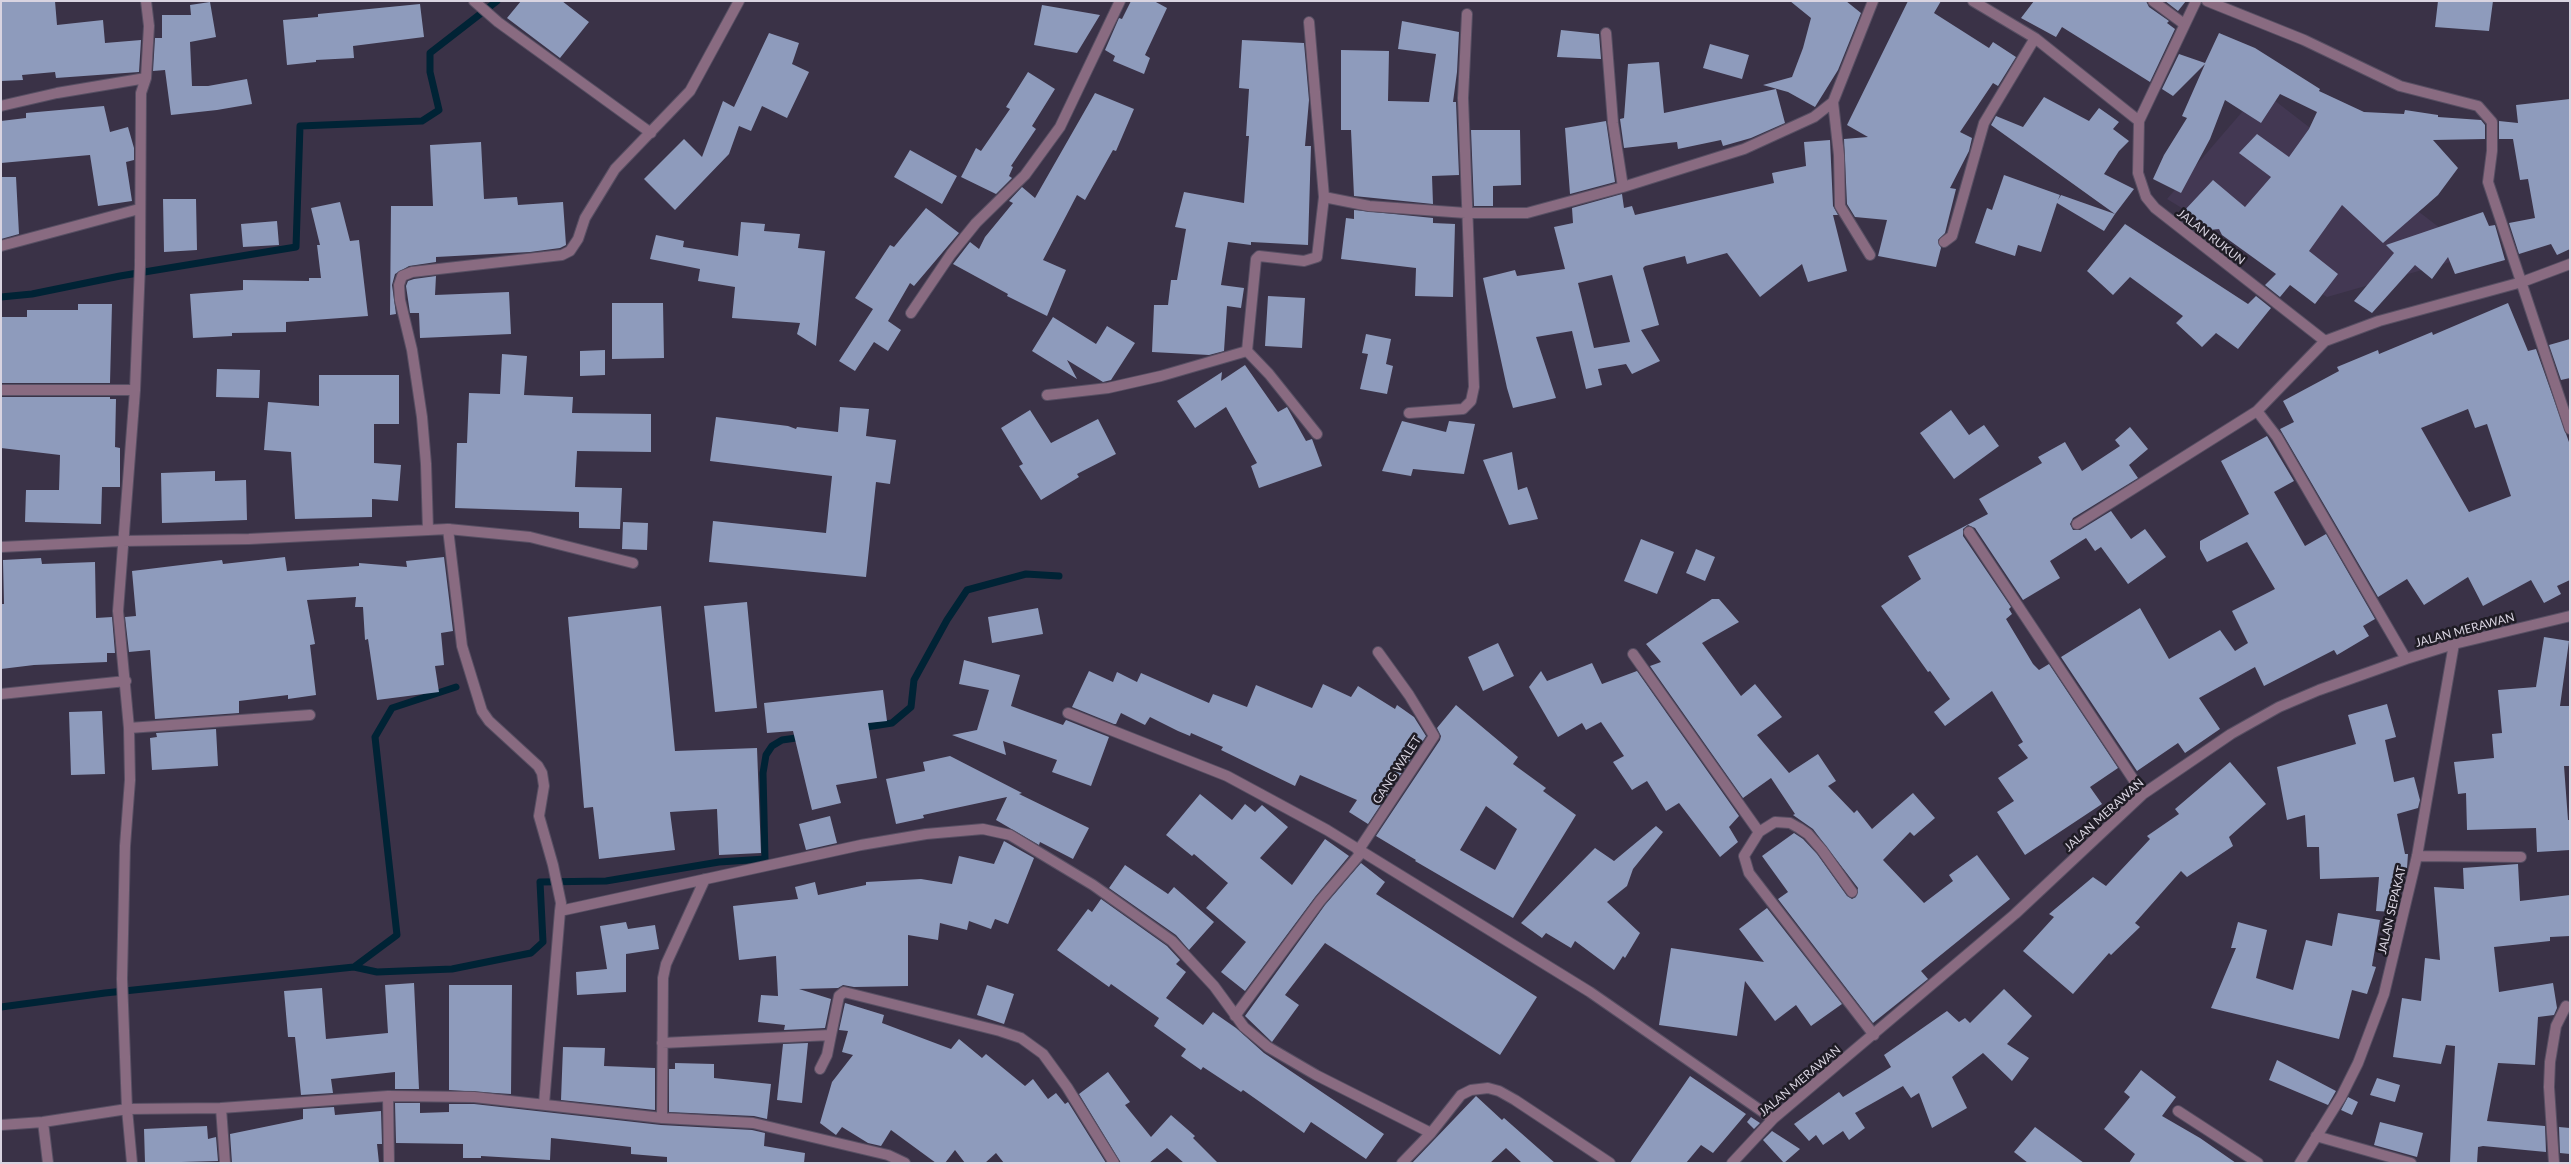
<!DOCTYPE html>
<html>
<head>
<meta charset="utf-8">
<style>
	body { margin:0 }
	#map { position:relative; width:2571px; height:1164px; overflow:hidden; background:#3a3247; font-family:Lato,sans-serif }
	canvas { display:block }
	.frame { position:absolute; inset:0; border:2px solid #d9d4e1; pointer-events:none }
</style>
</head>
<body>
<div id="map">
<canvas width="2571" height="1164"></canvas>
<div class="frame"></div>
</div>
<script>
const c = document.querySelector('canvas').getContext('2d');
c.lineJoin = 'round';
function paint(path, color) { c.fillStyle = color; c.fill(path, 'evenodd'); }
const poly = rows => new Path2D(rows.map(r => 'M' + r).join(''));
function strokePath(path, color, width, dash) { c.strokeStyle = color; c.lineWidth = width; c.lineCap = dash ? 'butt' : 'round'; c.setLineDash(dash || []); c.stroke(path); }
function write(font, color, halo, rows, align = 'center') {
  c.font = font + ' Lato,sans-serif'; c.lineWidth = 5; c.setLineDash([]); c.textBaseline = 'middle'; c.strokeStyle = halo; c.fillStyle = color; for (const [text, x, y, turn = 0] of rows) {
    c.save(); c.translate(x, y); c.rotate((+turn || 0) * Math.PI / 180); c.textAlign = isNaN(turn) ? turn : align; if (halo) c.strokeText(text, 0, 0); c.fillText(text, 0, 0); c.restore();
  }
}
paint(poly([
	[2261,90,2475,255,2327,297,2167,199]
]), '#433853');
strokePath(poly([
	[1,297,32,294,120,276,296,247,300,126,422,121,439,110,430,72,430,53,497,1],
	[860,728,892,723,911,707,914,680,947,620,967,590,1026,574,1059,576],
	[354,967,397,935,375,737,392,708,456,687],
	[1,1007,105,993,354,967,377,972,452,969,531,953,543,942,540,882,606,881,719,862,765,859,763,773,766,755,772,746,782,740,803,737]
]), '#002335', 7);
paint(poly([
	[1,1,55,1,57,25,103,20,105,43,141,40,139,72,56,78,55,72,22,75,23,80,1,81],
	[521,1,562,1,589,22,560,58,507,18],
	[1131,1,1154,1,1167,8,1145,55,1150,58,1144,74,1113,61,1115,56,1105,50,1119,18,1122,19],
	[1790,1,1846,1,1861,13,1838,70,1815,107,1788,92,1763,85,1792,77,1803,48,1811,18],
	[1908,1,1941,1,1934,13,1989,48,1993,42,2016,57,1998,86,1993,83,1960,132,1972,138,1969,151,1950,188,1956,189,1945,233,1938,240,1941,248,1936,267,1878,256,1887,220,1855,217,1847,204,1844,139,1868,137,1847,125],
	[2034,1,2146,1,2149,7,2169,21,2167,23,2175,29,2150,82,2062,27,2056,37,2021,18],
	[2165,1,2186,1,2178,11],
	[2438,1,2493,1,2489,31,2435,27],
	[210,2,216,37,190,42,192,86,208,86,247,79,252,104,217,110,171,115,165,70,153,71,155,38,162,38,162,15,191,15,190,5],
	[420,4,424,37,353,46,354,58,316,60,316,62,287,65,283,20,318,17,318,14],
	[1042,5,1100,15,1077,53,1034,45],
	[1402,21,1459,32,1457,72,1453,102,1456,102,1459,175,1432,176,1433,204,1354,196,1351,130,1341,130,1341,50,1389,51,1388,101,1429,102,1436,54,1398,49],
	[1561,30,1599,34,1601,59,1557,57],
	[769,33,799,43,792,64,809,72,787,118,762,106,751,131,739,126,729,154,675,210,644,179,684,139,702,157,723,101,734,107],
	[2219,33,2255,48,2320,89,2319,91,2364,112,2404,114,2405,110,2438,115,2438,117,2481,120,2485,125,2485,139,2433,140,2458,168,2438,195,2383,243,2342,205,2309,251,2338,274,2315,304,2290,285,2280,297,2265,285,2276,274,2222,235,2219,229,2210,230,2184,211,2213,180,2245,207,2271,177,2239,153,2257,134,2289,157,2309,129,2317,112,2280,94,2261,123,2225,100,2210,139,2181,193,2153,179,2164,155,2187,118,2182,116,2205,64,2173,96,2162,89,2179,54,2205,63],
	[1242,40,1304,43,1309,100,1305,146,1311,146,1308,245,1251,242,1251,245,1228,242,1221,285,1244,288,1241,308,1227,306,1224,351,1209,355,1152,352,1154,305,1168,305,1171,280,1177,280,1186,229,1175,227,1184,192,1244,203,1249,136,1246,136,1249,89,1239,88],
	[1710,44,1749,55,1742,79,1703,68],
	[1659,62,1664,113,1776,89,1785,123,1751,138,1723,146,1721,140,1678,149,1677,142,1624,148,1620,119,1624,118,1628,64],
	[1028,72,1055,89,1032,126,1036,129,1011,166,1013,167,1009,176,1012,178,996,194,961,177,976,148,981,151,1010,109,1006,107],
	[1095,93,1134,109,1116,151,1113,150,1085,200,1077,195,1043,260,1066,270,1047,316,1007,296,1008,294,953,264,970,242,979,249,985,237,1013,203,1009,201,1022,187,1035,198],
	[2044,97,2089,121,2099,108,2119,122,2113,129,2129,141,2119,151,2104,174,2134,189,2115,214,1991,125,1996,116,2023,127],
	[2570,99,2570,249,2557,255,2551,244,2519,254,2509,223,2535,218,2528,179,2520,180,2513,139,2499,139,2499,121,2518,123,2516,105],
	[104,106,110,132,128,127,134,148,134,160,126,162,132,201,98,206,90,155,1,163,1,121,26,118,26,113],
	[1606,121,1615,182,1570,194,1565,128],
	[1471,130,1520,130,1521,185,1493,186,1493,206,1474,206],
	[1830,140,1833,206,1838,215,1833,215,1847,271,1808,282,1802,264,1760,297,1727,253,1687,264,1685,256,1645,266,1643,268,1659,325,1641,330,1660,361,1632,374,1626,364,1598,369,1602,385,1586,389,1572,331,1536,337,1556,398,1513,408,1507,388,1483,278,1515,270,1517,276,1565,269,1554,227,1573,223,1572,208,1622,194,1624,208,1632,206,1635,215,1774,183,1772,173,1806,166,1804,142],
	[1612,275,1630,342,1594,348,1578,283],
	[481,142,484,199,517,197,518,205,563,202,566,245,560,248,530,252,436,257,436,262,409,266,395,274,392,285,396,314,390,315,391,206,433,206,430,145],
	[910,150,957,176,942,204,894,177],
	[2004,175,2060,195,2058,200,2061,195,2115,214,2104,231,2057,203,2041,252,2018,245,2015,256,1975,243,1987,208,1992,210],
	[1,177,16,177,19,234,1,239],
	[163,199,196,199,197,250,164,252],
	[340,202,350,241,359,240,368,316,286,322,286,332,232,333,232,336,193,338,190,294,243,290,243,280,309,281,309,278,321,278,317,245,320,245,311,208],
	[926,208,959,233,914,286,910,283,888,321,901,330,888,351,874,342,855,371,839,361,873,309,855,298,890,245,894,247],
	[1354,210,1433,218,1433,223,1455,224,1453,297,1415,296,1416,268,1341,259,1346,218,1354,219],
	[2483,212,2489,226,2495,225,2505,260,2455,274,2448,257,2432,279,2415,265,2372,313,2354,301,2394,253,2386,245],
	[277,221,279,245,243,247,241,224],
	[741,222,765,224,764,231,800,234,798,248,825,251,816,346,797,334,800,323,732,318,735,287,698,281,700,269,650,259,656,235,684,241,683,247,738,256],
	[2125,224,2248,304,2256,296,2271,308,2238,349,2216,333,2202,347,2176,323,2183,316,2130,277,2113,295,2087,271],
	[436,276,435,295,509,292,511,334,420,338,419,313,410,313,406,286,408,281,414,279],
	[1268,296,1305,298,1302,348,1265,346],
	[612,303,663,303,664,358,612,359],
	[2508,303,2528,351,2536,349,2570,445,2570,580,2557,586,2561,594,2544,603,2531,580,2483,606,2468,577,2424,605,2407,579,2378,597,2280,429,2294,422,2283,401,2339,371,2337,367,2378,350,2379,354,2432,332,2433,335],
	[2468,409,2475,428,2487,424,2511,496,2469,512,2421,428],
	[78,304,112,304,110,383,1,383,1,317,27,317,27,310,78,310],
	[1053,317,1096,344,1107,326,1135,343,1111,380,1103,382,1067,360,1077,379,1032,351],
	[1366,334,1391,339,1386,364,1393,366,1387,394,1360,389,1368,354,1362,353],
	[2570,339,2570,378,2561,380,2549,345],
	[605,350,605,375,580,376,580,351],
	[502,354,527,356,524,395,573,397,572,413,651,414,651,452,577,451,575,487,622,488,620,529,579,528,579,512,455,508,457,443,467,443,469,393,500,394],
	[1245,365,1278,412,1287,407,1306,441,1312,439,1322,466,1259,488,1251,466,1257,463,1226,407,1195,428,1177,401,1222,372,1221,381],
	[217,369,260,370,259,398,216,397],
	[319,375,399,375,399,424,374,424,374,463,401,465,398,501,372,499,372,517,295,519,291,452,264,450,268,402,319,406],
	[1,397,110,397,110,399,116,399,115,447,120,448,120,487,102,487,101,524,25,522,26,490,59,490,60,455,1,448],
	[840,407,869,409,866,436,896,440,890,484,876,482,866,577,709,562,713,521,826,533,832,476,710,461,716,417,788,426,796,429,797,427,838,432],
	[1030,410,1051,443,1098,419,1116,454,1077,474,1079,477,1041,500,1019,466,1023,464,1001,428],
	[1951,410,1969,435,1984,425,1999,446,1954,479,1920,433],
	[1402,421,1446,432,1449,421,1475,424,1464,474,1413,469,1411,476,1382,471],
	[2130,427,2148,449,2129,465,2138,478,2073,518,2070,524,2073,530,2080,530,2111,511,2131,539,2145,529,2166,557,2128,584,2101,547,2095,551,2086,538,2050,561,2060,578,2023,600,1975,528,1968,525,1963,529,1963,536,2011,607,2009,609,2012,614,2006,619,2033,664,2039,670,2049,664,2118,768,2090,787,2102,804,2025,855,1997,812,2014,801,1998,778,2028,758,2018,745,2023,742,1992,691,1945,726,1934,712,1950,699,1930,671,1928,672,1881,606,1921,579,1908,556,1988,514,1979,499,2042,463,2038,457,2065,442,2082,471,2120,446,2115,440],
	[2267,436,2294,481,2274,492,2305,546,2326,534,2375,619,2363,626,2369,636,2337,655,2334,650,2264,686,2255,667,2199,698,2220,729,2185,753,2178,743,2137,771,2061,657,2140,608,2169,659,2220,630,2235,651,2248,643,2232,611,2275,589,2247,542,2207,562,2200,549,2200,541,2249,514,2221,461],
	[1512,452,1518,490,1527,487,1538,519,1509,525,1483,460],
	[215,471,215,481,246,480,247,520,162,523,161,473],
	[623,522,648,523,647,550,622,549],
	[1641,539,1674,552,1657,594,1624,581],
	[1696,549,1715,557,1705,581,1686,573],
	[285,557,287,571,359,566,359,563,407,567,406,561,444,557,453,631,441,633,444,665,435,666,439,692,377,700,368,639,365,640,363,607,355,607,356,597,307,600,315,644,310,645,316,695,288,699,288,695,239,701,239,713,155,719,150,650,129,652,125,617,136,616,132,571,222,560,223,564],
	[41,558,42,564,95,562,96,618,112,617,115,653,107,653,107,662,34,665,1,669,1,604,4,604,3,560],
	[1712,599,1719,599,1739,622,1702,643,1741,696,1755,684,1782,717,1757,735,1789,773,1818,754,1836,781,1828,786,1854,813,1857,810,1872,829,1913,793,1935,818,1914,836,1910,832,1883,860,1924,903,1953,881,1949,875,1977,855,2010,899,1921,971,1928,979,1873,1023,1778,899,1788,892,1762,856,1794,833,1803,839,1817,854,1847,896,1852,899,1856,897,1858,888,1813,829,1793,815,1795,814,1771,778,1743,798,1650,666,1661,662,1646,644],
	[747,602,757,708,715,712,704,606],
	[661,606,675,751,757,748,761,853,719,855,717,809,670,812,675,850,599,859,593,807,584,808,568,617],
	[1038,608,1043,634,992,643,988,617],
	[2544,637,2569,641,2560,706,2570,706,2569,766,2564,766,2568,820,2570,820,2570,850,2537,852,2536,828,2467,830,2466,793,2458,794,2454,762,2494,758,2492,734,2502,733,2498,690,2536,687],
	[1498,643,1514,676,1483,691,1468,657],
	[964,660,1020,675,1011,706,1063,725,1066,720,1109,737,1091,786,1052,772,1057,760,1003,741,1006,755,952,735,977,730,989,690,959,684],
	[1592,663,1602,684,1637,671,1732,806,1739,816,1729,827,1738,842,1720,857,1679,803,1666,811,1647,781,1632,790,1613,762,1624,756,1601,722,1586,730,1582,723,1558,737,1529,687,1541,671,1547,681],
	[1089,671,1113,682,1117,672,1137,682,1141,673,1209,703,1213,694,1247,707,1256,685,1312,708,1323,684,1351,697,1358,686,1395,709,1397,705,1414,717,1426,736,1368,824,1349,812,1357,800,1300,775,1295,786,1221,750,1223,747,1191,733,1190,736,1178,731,1150,717,1145,725,1121,713,1116,724,1114,724,1072,707],
	[883,690,887,721,868,723,877,778,836,785,841,803,812,810,793,731,767,733,764,703],
	[2387,704,2396,737,2385,740,2394,782,2414,777,2420,800,2418,808,2397,814,2405,854,2408,854,2407,868,2394,912,2376,911,2379,877,2320,879,2319,847,2307,847,2305,815,2287,820,2277,767,2356,744,2348,715],
	[1456,705,1518,757,1513,764,1546,788,1543,791,1576,815,1513,918,1415,861,1416,860,1376,836,1440,740,1441,736,1437,728],
	[1486,806,1517,829,1495,870,1460,850],
	[102,711,105,774,71,775,69,712],
	[216,729,218,766,152,770,150,738,157,737,156,733],
	[950,756,1022,793,1019,794,1089,828,1073,859,1040,842,1039,845,996,820,1007,797,923,815,924,818,896,824,886,779,925,771,923,762],
	[2230,762,2266,804,2229,837,2233,846,2187,877,2181,871,2135,923,2140,927,2111,955,2109,953,2073,994,2023,951,2054,917,2049,914,2093,877,2106,886,2150,839,2147,836,2179,814,2175,809],
	[1200,794,1232,820,1245,804,1255,812,1262,805,1288,827,1260,858,1292,885,1325,839,1349,856,1315,897,1245,991,1221,972,1246,942,1206,908,1228,883,1194,854,1192,856,1166,835],
	[830,816,837,843,806,850,799,824],
	[1656,826,1663,832,1633,869,1627,886,1607,902,1640,933,1625,958,1623,956,1614,970,1575,941,1571,948,1546,933,1542,938,1521,923,1595,848,1614,861],
	[1004,841,1034,858,1008,924,995,919,991,929,969,921,967,930,940,923,938,940,908,935,908,986,854,987,843,985,838,988,799,989,831,999,825,1028,784,1030,785,1025,758,1022,761,995,778,996,776,956,739,960,733,906,798,899,795,887,815,882,818,895,866,885,866,882,921,879,952,884,959,856,994,864],
	[1361,863,1385,882,1376,894,1537,997,1500,1055,1325,943,1285,995,1299,1005,1272,1042,1245,1016,1325,905],
	[2518,864,2520,901,2570,895,2570,936,2550,937,2550,941,2494,947,2499,992,2553,983,2557,1008,2554,1015,2538,1017,2535,1065,2498,1063,2487,1121,2545,1126,2546,1152,2483,1146,2478,1147,2477,1163,2450,1163,2455,1046,2446,1045,2441,1064,2393,1057,2402,998,2421,1001,2425,958,2440,960,2434,887,2464,889,2463,868],
	[1125,865,1168,894,1174,887,1214,922,1189,950,1176,935,1109,888],
	[1101,899,1167,946,1180,960,1176,964,1186,972,1166,998,1169,1000,1203,1025,1213,1012,1236,1028,1264,1053,1384,1134,1366,1159,1311,1122,1304,1133,1243,1090,1241,1092,1203,1067,1201,1070,1181,1056,1186,1049,1154,1026,1159,1018,1111,984,1109,987,1057,950,1088,909,1092,912],
	[1767,908,1842,1004,1811,1026,1796,1005,1775,1021,1745,981,1737,1036,1659,1025,1671,948,1764,962,1739,929],
	[2338,913,2380,920,2372,966,2376,967,2367,994,2352,990,2339,1039,2211,1008,2236,948,2231,948,2238,922,2267,930,2256,978,2293,990,2306,940,2332,946],
	[626,922,628,929,655,925,659,949,626,954,626,992,577,995,576,972,607,969,600,926],
	[414,983,419,1089,395,1089,395,1072,331,1079,333,1093,301,1095,295,1037,288,1037,284,991,322,988,326,1039,388,1033,385,985],
	[449,985,512,985,511,1094,449,1090],
	[987,985,1014,994,1004,1024,977,1015],
	[2004,989,2032,1016,2007,1044,2029,1058,2012,1081,1983,1053,1952,1077,1967,1108,1932,1128,1919,1093,1911,1098,1903,1086,1855,1113,1865,1128,1849,1140,1843,1131,1823,1145,1816,1135,1809,1141,1794,1124,1839,1092,1843,1097,1891,1067,1884,1055,1947,1011,1959,1022,1965,1018,1970,1023],
	[845,1003,884,1015,882,1023,951,1049,959,1039,982,1058,986,1054,1025,1086,1033,1079,1048,1099,1056,1093,1065,1104,1068,1102,1106,1163,1004,1163,996,1153,985,1163,965,1163,955,1150,945,1163,936,1163,891,1130,881,1146,868,1143,842,1127,836,1135,820,1123,832,1082,853,1055,842,1052,848,1031,839,1030],
	[808,1043,802,1103,777,1100,783,1044],
	[563,1047,605,1048,604,1066,655,1068,655,1110,561,1100],
	[2277,1060,2336,1091,2328,1105,2269,1080],
	[675,1063,714,1064,714,1078,771,1084,767,1119,754,1116,669,1112,669,1069,675,1069],
	[2141,1070,2176,1097,2162,1116,2200,1138,2236,1163,2129,1163,2135,1154,2104,1129,2130,1097,2124,1092],
	[1108,1072,1130,1102,1125,1105,1151,1137,1171,1115,1195,1136,1193,1138,1218,1163,1184,1163,1167,1148,1149,1163,1121,1163,1079,1094],
	[1690,1076,1746,1114,1713,1153,1701,1145,1686,1163,1630,1163],
	[2377,1078,2400,1085,2395,1102,2370,1095],
	[1476,1096,1502,1120,1504,1118,1555,1163,1522,1163,1506,1148,1490,1163,1412,1163],
	[2348,1097,2358,1102,2352,1115,2341,1110],
	[395,1103,420,1103,420,1113,449,1112,449,1104,474,1104,661,1125,752,1130,765,1133,764,1146,805,1153,804,1163,667,1163,667,1157,631,1154,631,1147,551,1138,550,1160,481,1156,481,1158,463,1158,463,1144,396,1143],
	[334,1107,335,1115,381,1111,382,1144,377,1144,379,1163,232,1163,230,1134,303,1119,303,1109],
	[1751,1117,1760,1123,1754,1129,1747,1122],
	[2380,1122,2423,1133,2417,1157,2374,1145],
	[207,1126,208,1139,216,1137,218,1161,145,1163,144,1129],
	[2035,1127,2084,1163,2028,1163,2014,1152],
	[2559,1127,2570,1128,2570,1154,2560,1153],
	[1772,1131,1800,1149,1784,1163,1763,1140]
]), '#8e9bbc');
const lane = poly([
	[448,529,530,537,633,563]
]);
const street = poly([
	[474,1,498,22,651,133],
	[1973,1,2035,38,2139,121,2196,1],
	[2153,1,2184,24],
	[2207,1,2304,40,2400,86,2478,106,2492,122,2492,151,2488,182,2570,429],
	[1309,22,1324,197,1369,206,1466,213,1527,213,1623,187,1744,149,1814,117,1833,102,1873,1],
	[1606,33,1613,123,1623,187],
	[1833,102,1839,155,1840,206,1870,255],
	[1,106,57,93,146,78],
	[2139,121,2138,173,2146,197,2155,208,2325,341],
	[1944,242,1952,236,1984,123,2035,38],
	[1,246,139,209],
	[911,313,951,254,976,223,1025,175,1060,127,1120,1],
	[1,390,135,390],
	[1047,395,1108,388,1161,376,1247,351],
	[2257,411,2277,437,2406,659],
	[1409,413,1463,409,1471,401,1474,387,1463,98,1467,14],
	[1317,434,1269,374,1247,351,1256,259,1259,256,1304,261,1317,257,1324,197],
	[2077,524,2257,411,2325,341,2379,321,2522,282,2570,264],
	[428,530,426,464,422,417,412,350,400,300,399,285,402,276,412,272,562,255,570,251,578,239,585,218,615,169,690,91,739,1],
	[1969,532,2143,794],
	[1,547,122,541,249,539,448,529,462,646,482,711,489,721,538,766,542,773,544,786,539,816,553,865,561,903,560,911,861,845,926,834,983,829,1010,835,1093,885,1172,941,1214,986,1244,1027,1268,1047,1316,1075,1431,1133],
	[1633,654,1759,832,1744,856,1749,873,1874,1035],
	[1,694,126,681],
	[1068,713,1227,776,1327,830,1590,992,1773,1119],
	[129,728,310,715],
	[1759,832,1775,822,1790,823,1799,828,1808,834,1822,850,1852,892],
	[1358,851,1434,736,1409,695,1378,652],
	[2417,856,2521,857],
	[1235,1016,1320,901,1361,853],
	[662,1043,831,1035,839,996,844,992,1000,1031,1021,1038,1043,1054,1067,1087,1114,1163],
	[820,1069,827,1055,831,1035],
	[388,1096,389,1163],
	[544,1104,560,911],
	[221,1108,225,1163],
	[2178,1111,2258,1163],
	[662,1118,663,978,666,964,705,879],
	[43,1122,48,1163],
	[1,1125,43,1122,127,1109,221,1108,388,1096,474,1097,662,1118,753,1123,888,1155,905,1163],
	[2316,1136,2411,1163],
	[132,1163,127,1109,122,979,125,846,130,780,129,728,118,611,135,390,140,265,141,93,146,78,149,26,146,1],
	[1402,1163,1431,1133,1461,1095,1471,1090,1488,1088,1499,1091,1515,1100,1610,1163],
	[1732,1163,1773,1119,2015,914,2143,794,2231,734,2279,707,2319,690,2406,659,2454,644,2570,616],
	[2300,1163,2341,1097,2358,1063,2384,994,2417,856,2454,644],
	[2554,1163,2549,1087,2550,1062,2556,1026,2566,1006]
]);
strokePath(lane, '#574f63', 12);
strokePath(street, '#574f63', 12);
strokePath(lane, '#896b81', 10);
strokePath(street, '#896b81', 10);
write('12px', '#d9d4e1', '#1f1c25', [
	["JALAN RUKUN",2211,237,38],
	["JALAN MERAWAN",2465,630,-15],
	["GANG WALET",1397,770,-57],
	["JALAN MERAWAN",2104,815,-42],
	["JALAN SEPAKAT",2392,910,-77],
	["JALAN MERAWAN",1800,1081,-40]
]);
</script>
</body>
</html>
